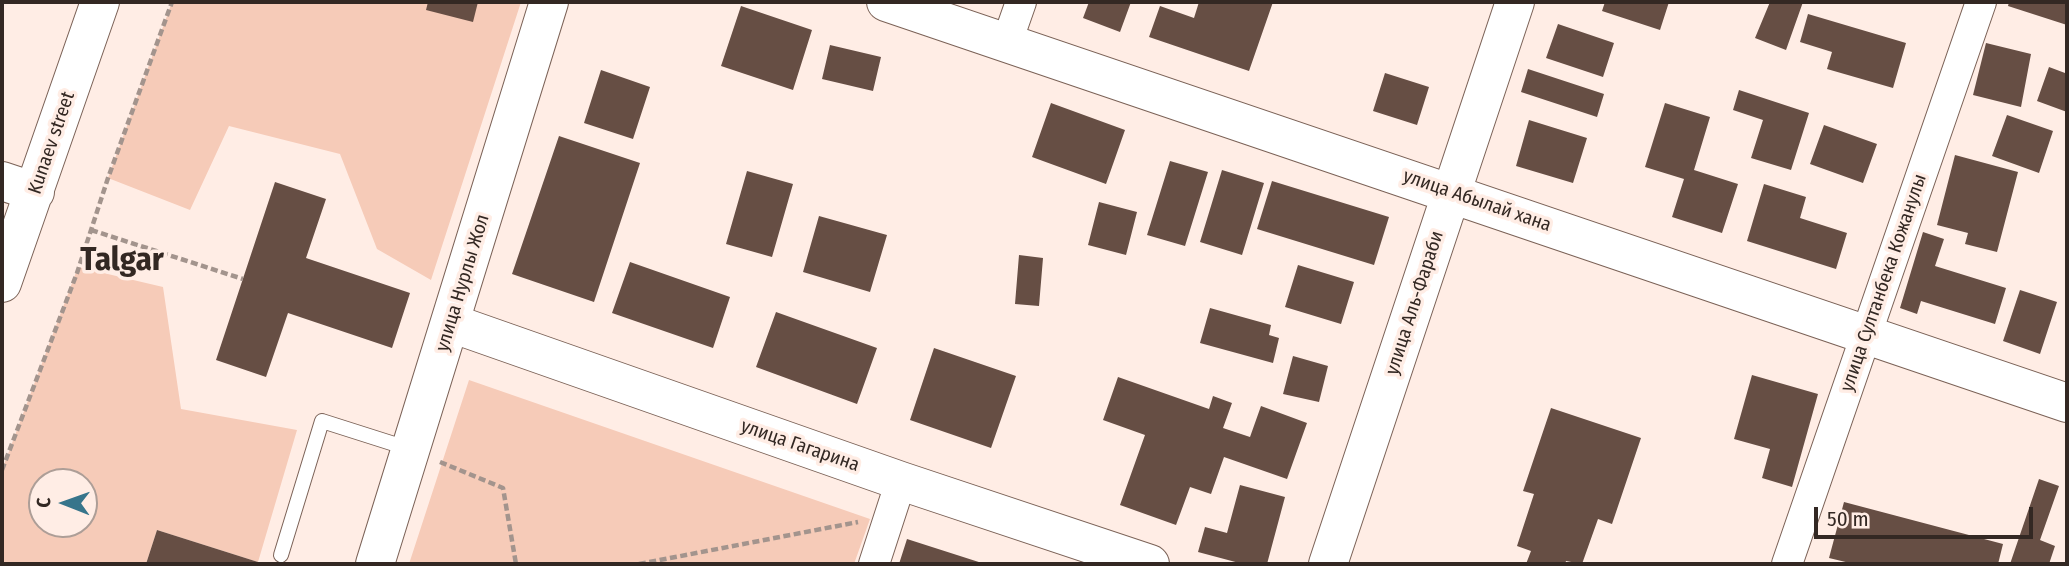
<!DOCTYPE html>
<html>
<head>
<meta charset="utf-8">
<style>
	body { margin:0 }
	#map { position:relative; width:2069px; height:566px; overflow:hidden; background:#ffede5; font-family:"Fira Sans Condensed",sans-serif }
	canvas { display:block }
	.frame { position:absolute; inset:0; border:4px solid #332823; pointer-events:none }
	.north { position:absolute; left:28px; top:468px; width:70px; height:70px; box-sizing:border-box; background:#ffede5; border:2px solid #ad9e97; border-radius:50%; rotate:271deg; font-size:19px; font-weight:700; line-height:28px; text-align:center; color:#332823 }
	.north::after { content:''; display:block; margin:auto; width:24px; height:32px; background:#37758b; clip-path:polygon(50% 0,100% 100%,50% 72%,0 100%) }
	.scale { position:absolute; left:1814px; top:507px; width:219px; height:32px; box-sizing:border-box; border:4px solid #332823; border-top:0; padding-left:9px; font-size:21px; line-height:24px; white-space:nowrap; color:#332823; -webkit-text-stroke:5px #ffede5; paint-order:stroke }
</style>
</head>
<body>
<div id="map">
<canvas width="2069" height="566"></canvas>
<div class="frame"></div>
<div class="north">С</div>
<div class="scale">50 m</div>
</div>
<script>
const c = document.querySelector('canvas').getContext('2d');
c.lineJoin = 'round';
function paint(path, color) { c.fillStyle = color; c.fill(path, 'evenodd'); }
const poly = rows => new Path2D(rows.map(r => 'M' + r).join(''));
function strokePath(path, color, width, dash) { c.strokeStyle = color; c.lineWidth = width; c.lineCap = dash ? 'butt' : 'round'; c.setLineDash(dash || []); c.stroke(path); }
function write(font, color, halo, rows, align = 'center') {
  c.font = font + ' "Fira Sans Condensed",sans-serif'; c.lineWidth = 7; c.setLineDash([]); c.textBaseline = 'middle'; c.strokeStyle = halo; c.fillStyle = color; for (const [text, x, y, turn = 0] of rows) {
    c.save(); c.translate(x, y); c.rotate((+turn || 0) * Math.PI / 180); c.textAlign = isNaN(turn) ? turn : align; if (halo) c.strokeText(text, 0, 0); c.fillText(text, 0, 0); c.restore();
  }
}
paint(poly([
	[172,2,521,2,431,280,377,249,340,154,229,126,190,210,108,178],
	[78,267,163,287,181,409,297,430,258,562,157,530,146,564,2,564,2,470],
	[42,482,84,482,84,524,42,524],
	[469,380,870,519,854,564,409,564]
]), '#f6cbb8');
paint(poly([
	[428,2,478,2,473,22,426,10],
	[1089,2,1131,2,1120,32,1083,18],
	[1199,2,1273,2,1249,71,1149,37,1160,6,1194,18],
	[1605,2,1669,2,1660,30,1602,11],
	[1770,2,1803,2,1786,50,1755,38],
	[2009,2,2067,2,2067,25,2008,6],
	[741,6,812,30,793,90,721,66],
	[1808,14,1906,43,1893,88,1827,69,1832,52,1800,42],
	[1558,24,1614,43,1603,77,1546,58],
	[1986,43,2031,54,2021,107,1973,95],
	[830,45,881,57,873,91,822,79],
	[2049,67,2065,73,2067,67,2067,112,2037,101],
	[1528,69,1604,94,1597,117,1521,92],
	[601,70,650,87,633,139,584,123],
	[1385,73,1429,87,1417,125,1373,111],
	[1739,90,1809,113,1791,170,1751,158,1763,120,1733,110],
	[1051,103,1125,130,1106,184,1032,157],
	[1665,103,1710,117,1694,170,1738,184,1722,233,1672,217,1684,179,1645,167],
	[2007,115,2053,131,2039,173,1992,156],
	[1529,120,1587,138,1573,183,1516,166],
	[1824,125,1877,144,1863,183,1810,164],
	[559,136,640,163,594,302,512,274],
	[1955,155,2018,172,1997,252,1965,244,1968,233,1937,225],
	[1170,161,1208,172,1185,246,1147,235],
	[1222,170,1264,183,1242,255,1200,242],
	[747,171,793,184,772,257,726,244],
	[1272,181,1389,217,1374,265,1257,229],
	[275,182,326,199,306,258,410,293,392,348,288,313,266,377,216,360],
	[1764,184,1806,197,1800,218,1847,233,1836,269,1747,241],
	[1099,202,1137,212,1126,255,1088,245],
	[819,216,887,235,870,292,803,272],
	[1923,232,1944,239,1935,266,2006,288,1995,324,1921,301,1917,314,1900,308],
	[1019,255,1043,258,1039,306,1015,304],
	[630,262,730,297,713,348,612,313],
	[1298,265,1354,282,1341,324,1285,307],
	[2020,290,2057,302,2040,354,2003,341],
	[1210,308,1271,325,1269,335,1279,338,1273,363,1200,343],
	[776,312,877,348,857,404,756,367],
	[934,348,1016,376,991,448,910,420],
	[1293,356,1328,366,1319,402,1283,394],
	[1752,375,1818,394,1792,487,1762,478,1770,449,1734,439],
	[1118,377,1209,409,1213,396,1232,403,1223,428,1250,437,1261,406,1307,423,1287,479,1224,457,1211,494,1190,487,1176,525,1120,505,1145,435,1103,420],
	[1551,408,1641,438,1612,524,1598,519,1582,564,1566,561,1565,564,1526,564,1531,551,1517,546,1534,494,1523,491],
	[2039,479,2059,486,2040,540,2055,546,2049,564,2010,564],
	[1240,485,1285,497,1267,564,1243,564,1198,552,1205,527,1227,533],
	[1844,502,2003,544,1998,564,1854,564,1829,558],
	[157,530,258,562,257,564,146,564],
	[907,539,985,564,899,564]
]), '#664e44');
const lane = poly([
	[281,555,322,421,410,449]
]);
const street = poly([
	[1007,42,1021,2],
	[874,564,901,481],
	[1787,564,1981,2]
]);
const secondary = poly([
	[886,2,2067,403],
	[2,181,35,192],
	[2,283,100,2],
	[451,323,901,481,1150,564],
	[375,564,549,2],
	[1328,564,1515,2]
]);
strokePath(lane, '#7b6257', 16);
strokePath(street, '#7b6257', 32);
strokePath(secondary, '#7b6257', 40);
strokePath(poly([
	[91,230,243,279],
	[440,462,503,488,516,564],
	[2,470,77,273,108,178,172,2],
	[639,564,858,522]
]), '#a3948d', 4.5, [7, 3.5]);
strokePath(lane, '#fff', 14);
strokePath(street, '#fff', 30);
strokePath(secondary, '#fff', 38);
write('19px', '#332823', '#ffede5', [
	["Kunaev street",52,143,-71],
	["улица Абылай хана",1477,201,19],
	["улица Нурлы Жол",463,283,-73],
	["улица Султанбека Кожанулы",1884,283,-71],
	["улица Аль-Фараби",1415,303,-72],
	["улица Гагарина",800,446,19]
]);
write('bold 33px', '#332823', '#ffede5', [
	["Talgar",122,261]
]);
</script>
</body>
</html>
